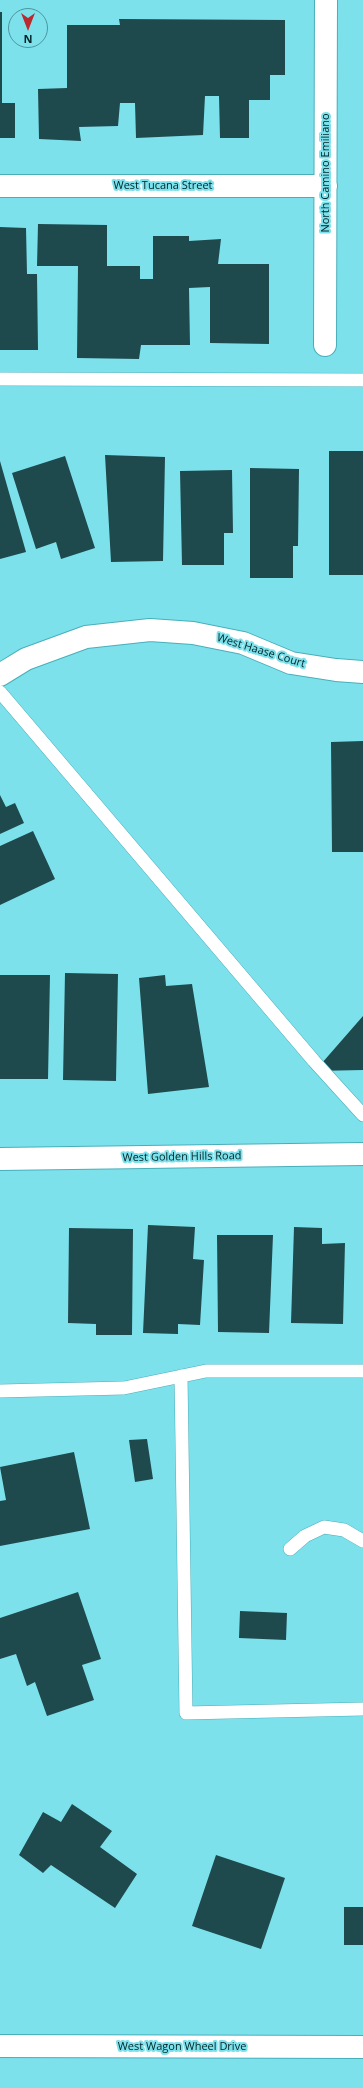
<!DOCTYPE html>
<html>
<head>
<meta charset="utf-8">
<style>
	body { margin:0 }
	#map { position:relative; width:363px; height:2088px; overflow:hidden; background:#7de1ec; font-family:"Open Sans",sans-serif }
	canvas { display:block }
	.north { position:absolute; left:8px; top:8px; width:40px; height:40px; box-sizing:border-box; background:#7de1ec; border:1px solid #4c959d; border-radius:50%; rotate:180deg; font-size:11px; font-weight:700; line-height:16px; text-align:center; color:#022326 }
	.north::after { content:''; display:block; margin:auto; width:14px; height:18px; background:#ba2a2e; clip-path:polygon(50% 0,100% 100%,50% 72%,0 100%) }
</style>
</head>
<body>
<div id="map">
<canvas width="363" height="2088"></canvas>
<div class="north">N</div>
</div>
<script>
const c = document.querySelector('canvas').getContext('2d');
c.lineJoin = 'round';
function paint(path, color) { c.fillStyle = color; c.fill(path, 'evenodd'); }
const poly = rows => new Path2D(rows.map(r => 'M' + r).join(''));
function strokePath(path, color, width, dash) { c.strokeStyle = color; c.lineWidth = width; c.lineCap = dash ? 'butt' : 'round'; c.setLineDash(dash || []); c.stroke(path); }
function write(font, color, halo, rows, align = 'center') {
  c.font = font + ' "Open Sans",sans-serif'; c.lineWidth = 4; c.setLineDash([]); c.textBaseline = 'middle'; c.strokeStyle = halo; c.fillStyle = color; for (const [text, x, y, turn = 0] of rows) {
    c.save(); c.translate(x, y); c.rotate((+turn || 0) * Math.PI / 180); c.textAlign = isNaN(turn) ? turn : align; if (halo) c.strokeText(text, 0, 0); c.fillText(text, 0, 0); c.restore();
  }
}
paint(poly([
	[0,12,2,12,2,103,15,103,15,138,0,138],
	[119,19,285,20,285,75,270,75,270,100,249,100,249,138,220,138,219,96,205,96,203,135,136,138,135,103,120,103,118,126,79,127,81,141,39,139,38,89,67,88,67,25,120,25],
	[38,224,107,225,107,266,140,266,140,279,153,279,153,236,189,236,189,241,221,239,218,264,269,264,269,344,210,343,210,287,189,288,190,345,141,345,139,359,77,358,78,266,37,266],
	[0,227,26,228,27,274,37,274,38,350,0,350],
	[329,451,363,451,363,575,329,575],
	[105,455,165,457,163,561,111,562],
	[65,456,95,548,61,559,56,542,36,549,12,473],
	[0,461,26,552,0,559],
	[250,468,299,469,298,546,293,546,293,578,250,578],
	[232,470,233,533,224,533,224,565,182,565,180,471],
	[363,741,363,852,332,852,331,742],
	[0,795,6,807,15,803,24,823,0,834],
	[33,831,55,879,0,905,0,846],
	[65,973,118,974,116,1081,63,1080],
	[0,975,50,975,48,1079,0,1079],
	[165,975,166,986,192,984,209,1087,148,1094,139,978],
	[363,1016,363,1070,315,1071],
	[148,1225,195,1227,193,1259,204,1260,200,1325,178,1324,178,1334,143,1333],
	[294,1227,322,1228,322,1244,345,1243,343,1324,291,1323],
	[69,1228,133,1229,132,1335,96,1335,96,1324,68,1323],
	[217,1235,273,1235,269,1333,218,1332],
	[147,1439,153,1479,135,1482,129,1440],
	[74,1452,90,1529,0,1546,0,1501,6,1500,0,1467],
	[78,1592,101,1659,82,1665,94,1700,47,1716,35,1682,27,1686,16,1654,0,1659,0,1618],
	[240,1611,287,1613,286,1640,239,1638],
	[72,1804,112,1831,100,1847,137,1874,115,1908,51,1865,43,1873,19,1855,43,1812,61,1822],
	[216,1855,285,1878,261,1949,192,1926],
	[344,1907,363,1907,363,1945,344,1945]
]), '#1e494d');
const service = poly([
	[0,379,363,380],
	[0,692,314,1061,363,1115],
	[181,1376,186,1713,363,1709],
	[0,1391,124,1388,206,1371,363,1371],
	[290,1549,305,1536,324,1527,344,1530,363,1541]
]);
const minor = poly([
	[0,186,326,186],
	[325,345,326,0],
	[0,675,26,659,86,637,150,630,193,633,243,643,291,663,336,670,363,672],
	[0,1159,363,1154],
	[0,2046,363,2047]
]);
strokePath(service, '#48afba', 14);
strokePath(minor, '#48afba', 24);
strokePath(service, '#fff', 13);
strokePath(minor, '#fff', 22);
write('11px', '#022326', '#7de1ec', [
	["North Camino Emiliano",326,173,-90],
	["West Tucana Street",163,186],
	["West Haase Court",261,651,17],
	["West Golden Hills Road",182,1157,-1],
	["West Wagon Wheel Drive",182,2047]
]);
</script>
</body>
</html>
